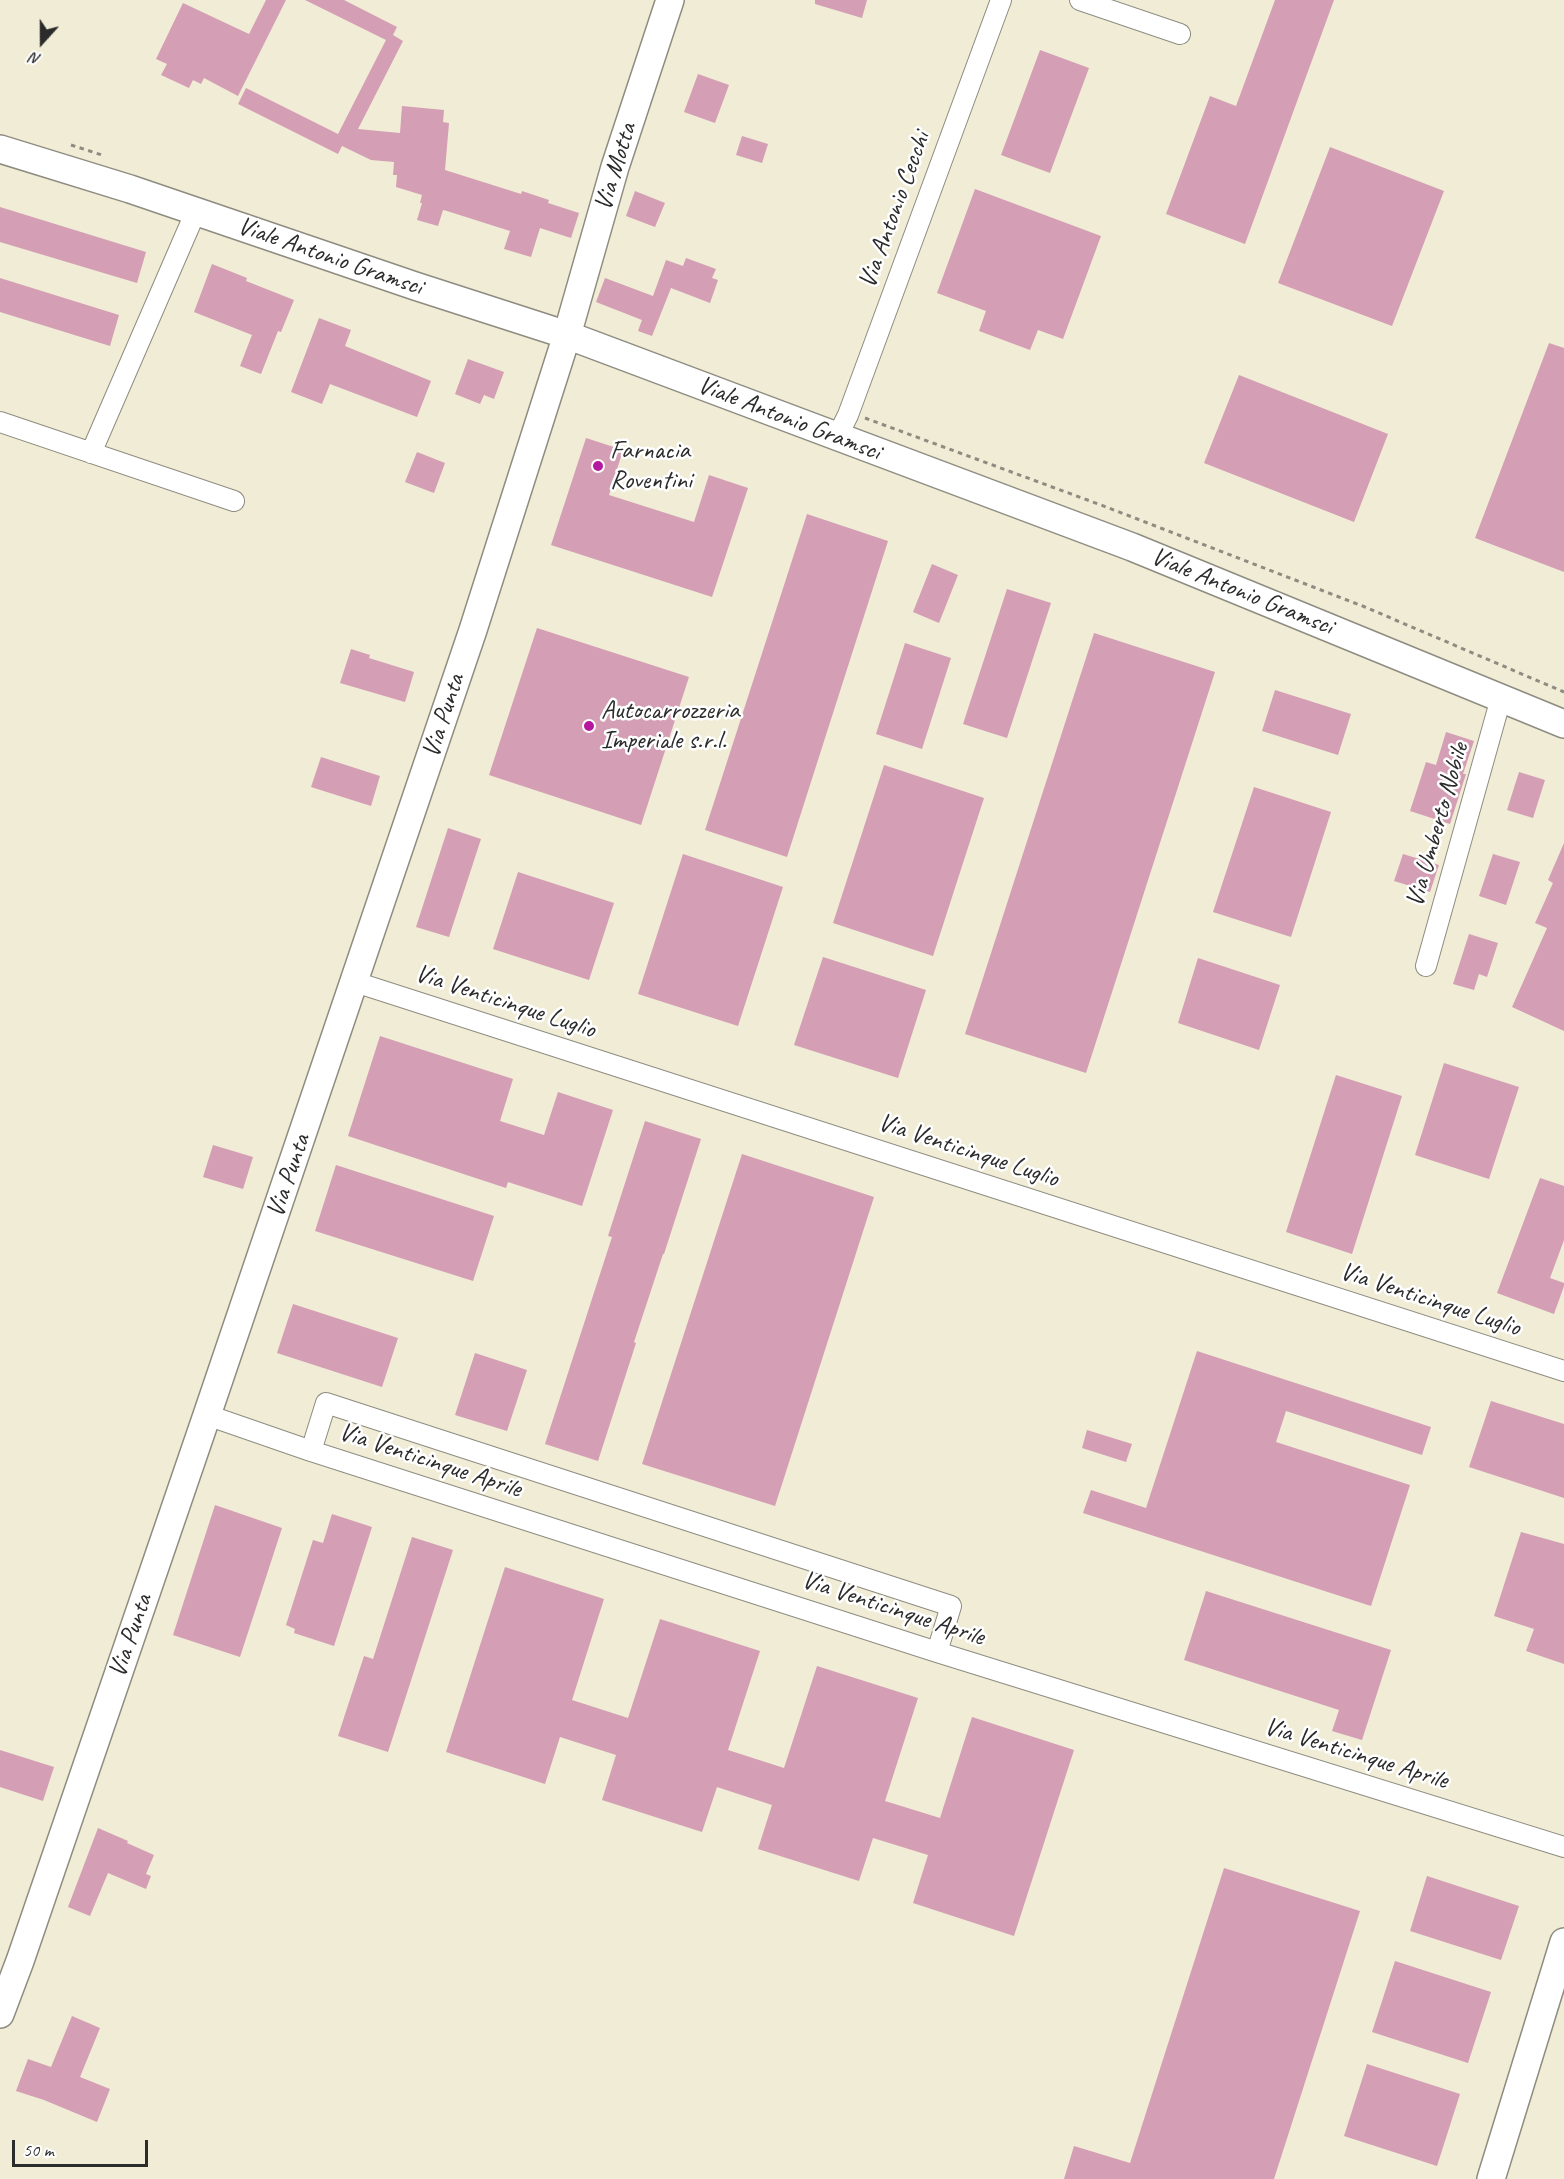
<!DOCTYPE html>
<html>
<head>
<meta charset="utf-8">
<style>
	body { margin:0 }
	#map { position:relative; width:1564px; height:2179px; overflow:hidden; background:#f0ecd5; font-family:Caveat,sans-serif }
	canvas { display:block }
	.north { position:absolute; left:12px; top:12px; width:60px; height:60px; -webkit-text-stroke:4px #fff; paint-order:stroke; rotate:201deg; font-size:16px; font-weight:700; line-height:24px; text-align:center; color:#2b2b2b }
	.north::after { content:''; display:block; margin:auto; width:21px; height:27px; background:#2b2b2b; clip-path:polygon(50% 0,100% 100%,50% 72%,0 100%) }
	.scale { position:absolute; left:12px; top:2140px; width:136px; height:27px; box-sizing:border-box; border:3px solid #2b2b2b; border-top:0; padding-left:8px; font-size:18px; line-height:21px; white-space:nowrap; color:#2b2b2b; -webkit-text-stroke:4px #fff; paint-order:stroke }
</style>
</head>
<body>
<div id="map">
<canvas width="1564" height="2179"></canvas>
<div class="north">N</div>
<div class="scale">50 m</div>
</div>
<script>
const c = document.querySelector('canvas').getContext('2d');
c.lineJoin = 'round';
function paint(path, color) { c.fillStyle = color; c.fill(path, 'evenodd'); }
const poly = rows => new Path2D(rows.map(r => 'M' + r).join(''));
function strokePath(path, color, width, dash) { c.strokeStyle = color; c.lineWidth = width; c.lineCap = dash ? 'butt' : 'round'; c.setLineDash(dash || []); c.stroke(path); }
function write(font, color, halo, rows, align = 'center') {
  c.font = font + ' Caveat,sans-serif'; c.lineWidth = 5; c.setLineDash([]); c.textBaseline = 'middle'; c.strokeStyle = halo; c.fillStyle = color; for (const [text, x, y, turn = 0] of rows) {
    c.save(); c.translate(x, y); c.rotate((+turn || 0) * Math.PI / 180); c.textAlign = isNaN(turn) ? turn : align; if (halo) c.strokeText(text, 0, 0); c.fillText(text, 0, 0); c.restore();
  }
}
paint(poly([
	[266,0,286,0,238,96,204,78,201,84,193,80,189,88,161,75,167,64,156,59,183,3,249,34],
	[305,0,344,0,397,27,393,35,403,41,358,129,400,133,402,106,444,110,443,122,449,123,445,170,521,194,522,191,549,200,548,203,579,213,571,238,540,228,531,257,504,249,510,231,447,211,443,210,438,226,417,220,422,203,420,203,422,195,396,187,397,175,393,175,394,162,371,160,342,146,338,154,238,104,246,88,338,134,386,40],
	[815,0,867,0,862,18,815,4],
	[1275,0,1334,0,1245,244,1166,214,1210,96,1236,106],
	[1040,50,1089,68,1050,173,1001,155],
	[698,74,729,85,715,123,684,112],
	[742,136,768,144,762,163,736,155],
	[1330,147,1444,191,1392,326,1278,283],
	[975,189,1101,236,1063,339,1038,330,1030,350,979,331,986,311,937,293],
	[635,191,665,203,655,227,626,216],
	[0,207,146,252,137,283,0,242],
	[686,258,716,269,712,278,718,280,710,303,671,288,652,336,638,331,642,320,596,302,605,278,653,296,666,260,683,266],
	[212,264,247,278,246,281,294,300,281,332,278,331,261,374,240,366,252,335,194,312],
	[0,278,119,315,110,346,0,312],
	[319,318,351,330,345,346,431,381,417,417,330,384,322,404,291,392],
	[1549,343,1564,348,1564,572,1475,538],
	[468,359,504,372,494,399,484,395,480,404,455,394],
	[1239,375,1388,434,1354,522,1204,463],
	[586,438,623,450,609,495,694,522,709,475,748,488,712,597,551,545],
	[417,452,445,463,434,493,405,482],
	[807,514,888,541,787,857,705,830],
	[932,564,958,575,939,623,913,612],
	[1007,589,1051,603,1007,738,963,724],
	[537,628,689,677,641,825,489,775],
	[1094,633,1215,672,1086,1073,965,1034],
	[905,643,951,658,922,749,876,734],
	[351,649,370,655,369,658,414,672,405,702,340,683],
	[1275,690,1351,714,1338,755,1262,731],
	[1446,732,1474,741,1463,774,1466,774,1450,824,1410,811,1426,762,1436,765],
	[321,757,380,776,371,806,311,787],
	[884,765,984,798,933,956,833,923],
	[1519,772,1545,780,1533,818,1507,810],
	[1254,787,1331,812,1291,937,1213,912],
	[448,828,481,839,449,937,416,927],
	[1564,843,1564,1031,1512,1007,1547,928,1535,923,1553,883,1548,880],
	[683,854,783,887,738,1026,638,994],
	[1403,854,1439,865,1430,892,1394,881],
	[1493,854,1520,862,1506,905,1479,896],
	[518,872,614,903,589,980,493,949],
	[1469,934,1498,943,1487,977,1479,974,1474,990,1453,984],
	[823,957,926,990,898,1078,794,1045],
	[1198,958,1280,985,1259,1050,1178,1023],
	[380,1036,513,1079,500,1121,544,1135,558,1092,613,1110,582,1206,508,1182,506,1188,348,1136],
	[1444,1063,1519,1087,1489,1179,1415,1155],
	[1336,1075,1402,1096,1352,1254,1286,1232],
	[645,1121,701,1139,664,1254,663,1254,634,1342,636,1343,598,1461,545,1444,612,1237,608,1236],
	[213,1145,253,1157,243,1189,203,1177],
	[742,1154,874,1197,775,1506,642,1464],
	[336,1165,494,1216,473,1281,315,1231],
	[1540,1178,1564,1186,1564,1240,1550,1278,1564,1283,1564,1286,1554,1314,1497,1293],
	[293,1304,398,1338,382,1387,277,1353],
	[1197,1351,1431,1427,1422,1455,1286,1411,1276,1442,1410,1485,1371,1606,1083,1513,1091,1490,1146,1508],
	[475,1353,527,1370,507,1431,455,1415],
	[1491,1401,1564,1424,1564,1498,1469,1467],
	[1087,1430,1132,1444,1126,1462,1082,1448],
	[215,1505,282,1528,240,1657,173,1635],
	[332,1514,372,1527,334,1646,294,1633,295,1629,286,1625,313,1540,323,1543],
	[1521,1532,1564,1544,1564,1664,1526,1651,1534,1629,1494,1616],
	[412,1537,453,1550,388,1752,338,1736,364,1656,373,1659],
	[505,1567,604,1599,572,1700,628,1718,660,1619,760,1651,728,1750,784,1768,817,1666,918,1698,885,1801,940,1818,972,1717,1074,1750,1014,1936,913,1903,928,1855,873,1838,859,1881,758,1849,772,1805,717,1787,702,1832,602,1800,616,1755,560,1737,545,1784,446,1752],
	[1206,1591,1391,1650,1362,1740,1332,1731,1339,1710,1184,1660],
	[0,1750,54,1767,43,1801,0,1787],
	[98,1828,128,1841,127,1843,154,1855,146,1874,151,1876,146,1889,108,1873,90,1916,68,1907],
	[1224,1868,1360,1911,1274,2179,1064,2179,1074,2146,1130,2163],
	[1427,1876,1519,1906,1501,1960,1410,1931],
	[1395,1961,1491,1992,1468,2063,1372,2032],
	[72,2016,100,2028,80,2077,110,2089,97,2122,44,2100,16,2091,28,2059,51,2067],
	[1367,2064,1460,2094,1437,2166,1344,2136]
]), '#d49eb5');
const street = poly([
	[1080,0,1180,34],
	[0,422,234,501],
	[837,437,848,415,1001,0],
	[91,453,196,211],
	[1426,966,1501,698],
	[355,982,1564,1371],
	[207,1415,311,1451,937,1652,1564,1847],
	[311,1451,326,1403,951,1606,937,1652]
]);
const secondary = poly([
	[0,149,130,189,415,286,567,335,1132,547,1564,724],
	[0,2014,20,1961,207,1415,473,630,567,335,615,167,670,0],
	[1491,2179,1564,1942]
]);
strokePath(street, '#8e8c80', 22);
strokePath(secondary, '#8e8c80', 30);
strokePath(poly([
	[71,145,105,156],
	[865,418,1101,505,1365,607,1564,692]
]), '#8e8c80', 3, [4.5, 4.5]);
strokePath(street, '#fff', 20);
strokePath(secondary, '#fff', 27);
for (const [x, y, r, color] of [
	[598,466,6,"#b5179e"],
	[589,726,6,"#b5179e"]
]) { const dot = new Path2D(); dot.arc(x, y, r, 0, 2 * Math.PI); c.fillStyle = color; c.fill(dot); strokePath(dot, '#fff', 2); }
write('26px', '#2b2b2b', '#fff', [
	["Via Motta",616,167,-73],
	["Via Antonio Cecchi",895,210,-70],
	["Viale Antonio Gramsci",330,257,19],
	["Viale Antonio Gramsci",789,419,21],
	["Viale Antonio Gramsci",1242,592,22],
	["Via Punta",444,716,-72],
	["Via Umberto Nobile",1438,825,-74],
	["Via Venticinque Luglio",505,1002,18],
	["Via Venticinque Luglio",968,1151,18],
	["Via Punta",289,1176,-71],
	["Via Venticinque Luglio",1430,1300,18],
	["Via Venticinque Aprile",430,1461,18],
	["Via Venticinque Aprile",893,1609,18],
	["Via Punta",131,1636,-71],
	["Via Venticinque Aprile",1356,1754,17]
]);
write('26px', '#2b2b2b', '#fff', [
	["Farnacia",610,451],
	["Roventini",610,481],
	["Autocarrozzeria",601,711],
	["Imperiale s.r.l.",601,741]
], 'left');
</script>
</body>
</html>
